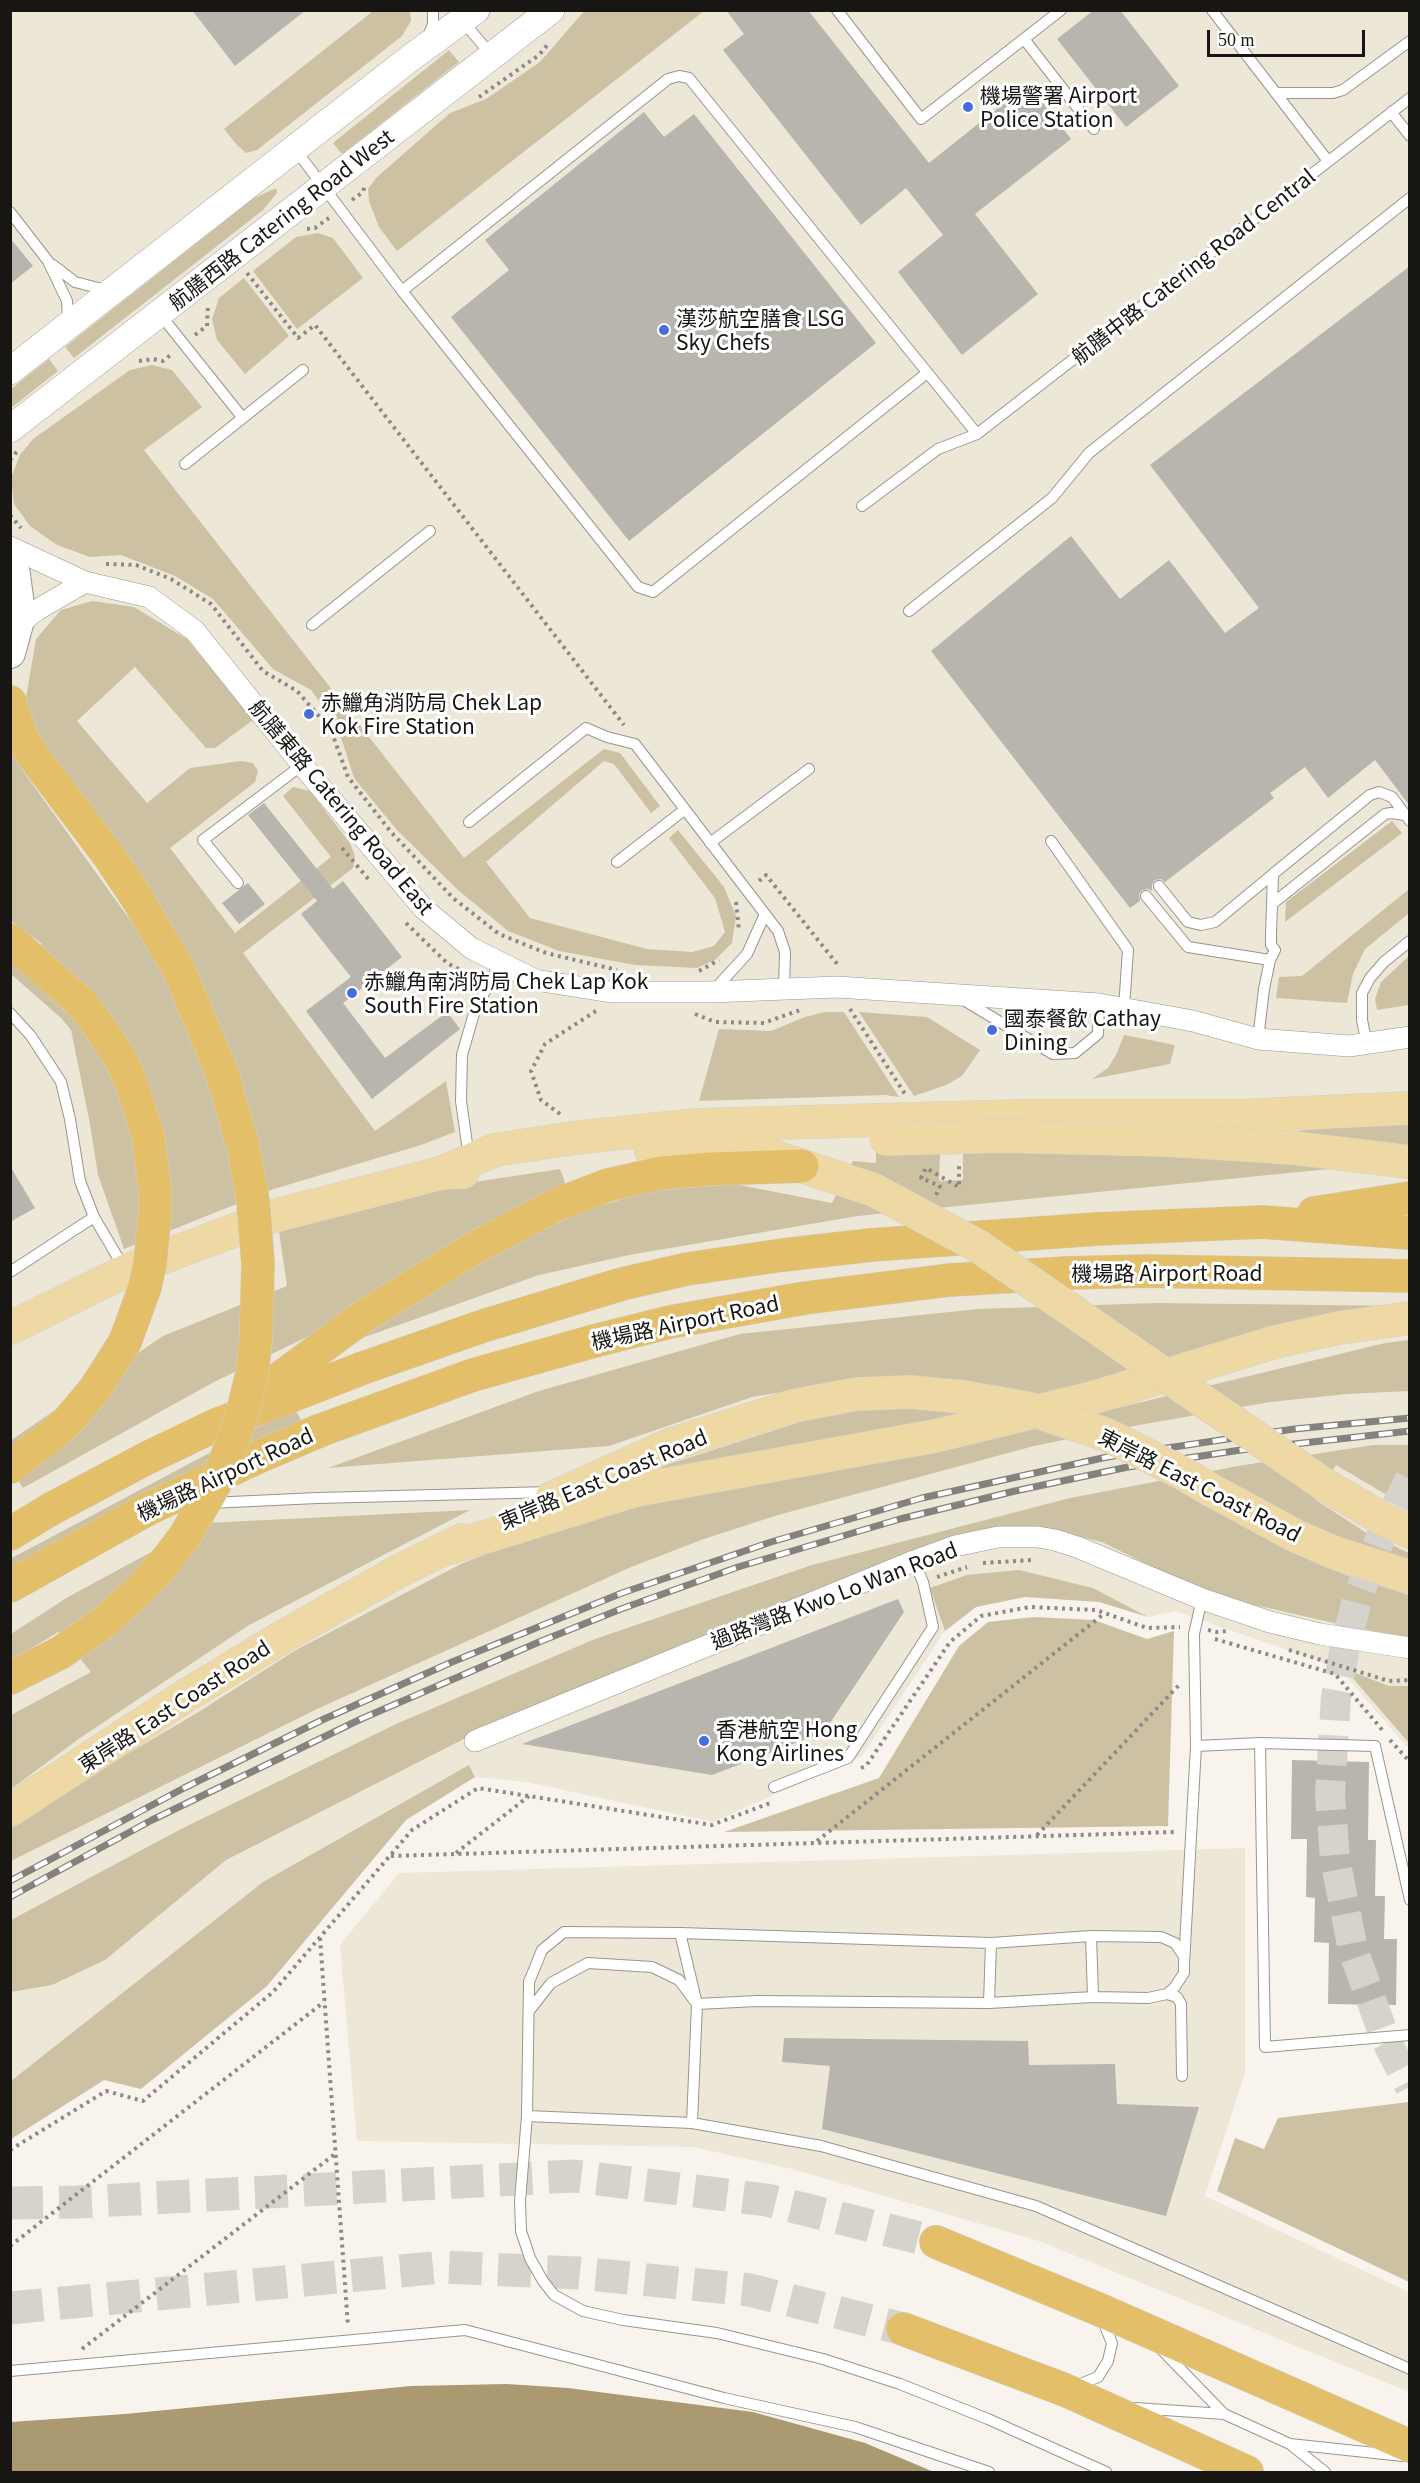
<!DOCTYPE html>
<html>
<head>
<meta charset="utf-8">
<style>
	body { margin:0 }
	#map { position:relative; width:1420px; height:2483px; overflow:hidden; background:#f8f4ed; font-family:Georgia,serif }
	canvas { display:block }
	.frame { position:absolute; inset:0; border:12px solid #171613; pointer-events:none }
	.scale { position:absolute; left:1207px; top:30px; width:158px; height:27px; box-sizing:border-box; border:3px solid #171613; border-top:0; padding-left:8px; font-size:18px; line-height:21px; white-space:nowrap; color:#171613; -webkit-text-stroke:4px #fff; paint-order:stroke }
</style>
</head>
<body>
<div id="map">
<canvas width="1420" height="2483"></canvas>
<div class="frame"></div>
<div class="scale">50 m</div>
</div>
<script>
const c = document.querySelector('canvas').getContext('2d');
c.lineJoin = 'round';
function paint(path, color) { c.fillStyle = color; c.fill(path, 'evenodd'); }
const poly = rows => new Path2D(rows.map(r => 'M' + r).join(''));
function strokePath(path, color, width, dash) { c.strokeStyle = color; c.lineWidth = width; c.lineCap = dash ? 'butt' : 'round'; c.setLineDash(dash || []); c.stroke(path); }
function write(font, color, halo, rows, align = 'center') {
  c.font = font + ' Georgia,"Noto Sans TC",serif'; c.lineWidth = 6; c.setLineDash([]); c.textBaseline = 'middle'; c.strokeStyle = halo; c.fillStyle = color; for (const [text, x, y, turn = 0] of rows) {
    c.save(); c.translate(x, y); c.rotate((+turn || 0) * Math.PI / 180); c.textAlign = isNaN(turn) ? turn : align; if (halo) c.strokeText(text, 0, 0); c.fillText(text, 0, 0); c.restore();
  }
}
paint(poly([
	[11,11,1409,11,1409,1749,1339,1668,1175,1611,1148,1617,1099,1602,1025,1597,976,1607,945,1631,862,1756,713,1822,526,1782,475,1777,406,1820,267,1986,141,2089,104,2080,11,2139],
	[1245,1848,1245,2073,1205,2196,1409,2292,1409,2392,1039,2241,792,2169,693,2147,357,2141,340,1945,399,1873]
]), '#ede7d8');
paint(poly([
	[585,10,704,11,397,251,379,227,369,201,368,189,376,178,450,113,486,99,540,62],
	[373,11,410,11,411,21,402,36,257,150,246,153,237,145,224,129],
	[449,50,459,62,342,154,333,143],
	[274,189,277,189,277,193,263,210,74,358,65,347,254,198],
	[318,233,333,238,363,278,297,329,253,271,296,237],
	[244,278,289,336,245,374,217,340,212,319,219,298],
	[49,359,58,371,11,408,11,389],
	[152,365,172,370,202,407,144,450,464,858,604,749,620,753,660,806,651,813,614,764,604,761,486,862,530,918,647,949,692,952,714,946,725,932,715,898,669,838,678,830,724,887,736,916,732,943,715,960,697,968,635,965,559,951,508,931,458,890,397,830,354,778,337,725,311,690,273,669,213,599,175,576,121,555,90,557,57,545,30,526,14,504,11,478,20,455,33,439,130,370],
	[92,601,134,607,187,639,253,720,215,748,206,748,135,667,77,721,147,803,190,768,241,761,253,763,258,771,255,782,170,848,235,933,331,857,283,796,293,787,310,791,350,843,355,856,353,868,243,953,375,1131,446,1081,455,1132,421,1145,274,1189,124,1249,98,1175,90,1124,71,1030,61,1018,11,974,11,958,22,967,42,944,11,921,10,749,23,771,153,952,39,744,26,698,36,639,61,610],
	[1392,821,1402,833,1285,922,1286,902],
	[1409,889,1409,913,1365,949,1353,974,1347,1003,1276,998,1279,977,1302,976],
	[1409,956,1409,1005,1377,1010,1375,999,1381,982],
	[825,1012,844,1012,899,1097,885,1095,699,1101,719,1029,771,1031,805,1017],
	[859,1012,927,1017,980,1050,962,1076,946,1085,914,1096],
	[1124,1035,1175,1045,1170,1064,1092,1079,1108,1068,1117,1053],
	[1409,1120,1409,1161,858,1216,629,1255,539,1275,362,1338,406,1306,498,1249,587,1210,625,1198,659,1190,734,1184,832,1203,853,1161,876,1163,876,1141,940,1153,939,1181,963,1180,963,1128,1255,1135],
	[560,1169,569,1194,309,1336,214,1382,23,1488,11,1470,10,1441,163,1336,287,1286,279,1232,371,1205,468,1183],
	[1156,1303,1409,1306,962,1418,632,1480,663,1466,797,1423,788,1391,752,1397,609,1446,328,1468,539,1391,740,1334,978,1309],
	[1409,1340,1409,1391,1347,1394,1270,1402,1111,1430,1034,1446,778,1515,704,1539,631,1567,317,1709,11,1861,11,1822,197,1713,296,1650,461,1564,591,1513,969,1444,1385,1343],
	[294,1408,303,1423,11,1574,10,1559],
	[1373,1445,1409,1445,1409,1508,1336,1465,1316,1500,1365,1532,1409,1553,1409,1566,1298,1554,1346,1575,1409,1595,1409,1638,1338,1624,1207,1594,1102,1542,1055,1531,968,1538,509,1716,226,1860,105,1960,52,1985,11,1992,11,1920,181,1829,396,1724,595,1639,812,1565,1070,1498,1238,1466],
	[470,1510,249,1625,80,1738,11,1789,11,1715,91,1672,58,1632,11,1661,11,1634,68,1597,205,1523],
	[1019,1570,1093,1588,1148,1617,1099,1602,1025,1597,976,1607,945,1631,930,1588,967,1575],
	[1034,1617,1094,1620,1147,1639,1174,1631,1168,1826,724,1832,879,1778,959,1646,988,1622],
	[1345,1669,1389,1686,1409,1686,1409,1743],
	[469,1765,475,1777,406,1820,267,1986,141,2089,104,2080,11,2139,11,2081,263,1882],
	[1409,2102,1409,2282,1217,2191,1235,2138,1264,2149,1278,2118]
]), '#cdc1a4');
paint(poly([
	[507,2384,568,2388,753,2412,865,2443,934,2472,11,2472,11,2422,125,2414,411,2386]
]), '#ab9a71');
paint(poly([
	[192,10,306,10,235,66],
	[726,10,808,10,929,163,1028,84,1071,139,975,214,1038,294,962,355,898,272,943,235,906,188,861,225,723,50,744,34],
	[1094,10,1120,10,1179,86,1126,127,1057,39],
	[644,112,664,137,694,114,876,343,629,541,451,317,509,270,485,240],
	[10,238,33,266,10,284],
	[1410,266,1410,806,1375,760,1328,798,1305,767,1270,793,1274,798,1165,882,1161,879,1155,880,1152,884,1152,891,1148,889,1142,890,1139,894,1140,901,1130,908,931,651,1071,536,1120,599,1169,560,1225,633,1259,608,1150,465],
	[264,803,333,889,343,881,402,957,343,1003,385,1058,447,1012,460,1029,372,1099,306,1011,351,977,301,914,317,901,248,815],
	[248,883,265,904,239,924,222,903],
	[10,1166,35,1208,10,1222],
	[898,1599,904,1612,824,1732,712,1775,522,1744],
	[1292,1760,1369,1762,1368,1840,1376,1840,1375,1896,1385,1896,1384,1939,1397,1939,1396,2005,1328,2004,1329,1943,1314,1942,1315,1898,1306,1897,1307,1839,1291,1839],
	[784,2038,1028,2041,1029,2065,1115,2064,1117,2104,1199,2107,1166,2216,822,2129,830,2066,782,2062]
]), '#b8b5ae');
strokePath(poly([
	[1410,1479,1381,1536,1358,1597,1346,1642,1336,1697,1330,1794,1335,1859,1353,1950,1385,2038,1410,2087]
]), '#d6d3cc', 30, [30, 15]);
strokePath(poly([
	[10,2203,77,2202,574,2176,767,2200,936,2242],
	[10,2308,443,2267,578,2273,750,2290,903,2329]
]), '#d6d3cc', 33, [33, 16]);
const service = poly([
	[837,10,921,119,1061,10],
	[1212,10,1328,161],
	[462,20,492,56],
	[428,37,433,24,433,10],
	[1024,39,1094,129],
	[1276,93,1333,93,1343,90,1410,41],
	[1391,112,1410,136],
	[295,149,402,291,638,587,653,592,927,373],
	[10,212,48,261,67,301,68,320],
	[53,265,75,282,106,290],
	[402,291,668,79,679,76,689,78,977,434],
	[159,313,242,417],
	[185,464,303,370],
	[862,506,938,449,977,434,1410,98],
	[909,611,1052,498,1089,453,1410,198],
	[312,625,430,531],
	[469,822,586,728,607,737,635,744,778,931,785,952,784,989],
	[1051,841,1128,950,1124,1008],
	[710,843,809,769],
	[617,862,684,810],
	[238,883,203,840,302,765],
	[1159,886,1188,922,1201,925,1215,922,1273,874],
	[1146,896,1188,947,1270,960],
	[1272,904,1385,814,1391,813,1405,815],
	[714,990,747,954,765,914],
	[962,999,1053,1054,1075,1053,1098,1034,1099,1004],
	[10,1013,31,1036,61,1082,70,1119,80,1181,94,1217,124,1268],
	[1258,1039,1264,989,1270,960,1275,950,1271,945,1271,935,1273,874,1370,795,1379,792,1392,797,1410,821],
	[1367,1045,1362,1020,1362,993,1370,978,1384,962,1410,941],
	[469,1158,461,1101,462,1055,475,1010,500,963],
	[10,1272,94,1217],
	[210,1503,317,1498,551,1492],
	[1260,1743,1265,2047,1410,2035],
	[1196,1746,1260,1743,1375,1746,1410,1900],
	[774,1787,848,1758,933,1627,923,1582,914,1561],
	[680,1933,697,2004,692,2123],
	[1091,1936,1093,1997],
	[1167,1994,1177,1997,1181,2004,1182,2076],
	[989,2003,991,1943],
	[697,2004,757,2001,989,2003,1093,1997,1148,1998,1167,1994,1174,1988,1184,1973,1184,1964,1196,1746,1194,1634,1202,1599],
	[529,2011,551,1983,588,1963,652,1967,679,1980,697,2004],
	[527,2116,692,2123,821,2146,1036,2206,1410,2369],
	[1161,2349,1224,2414],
	[10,2371,465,2330,724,2398,855,2427,989,2472],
	[1073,2387,1098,2377,1108,2361,1112,2343,1102,2319],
	[1135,2408,1224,2414,1290,2444,1325,2472],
	[1290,2444,1403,2456],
	[1106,2472,988,2419,900,2384,823,2359,717,2333,623,2320,583,2311,554,2295,543,2281,530,2258,521,2231,520,2201,527,2116,529,1982,542,1950,564,1932,680,1933,991,1943,1091,1936,1161,1937,1175,1943,1183,1955]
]);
const minor = poly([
	[10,547,85,582,149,597,195,631,302,765,423,908,471,948,535,980,611,992,711,992,837,987,1099,1004,1193,1021,1258,1039,1349,1046,1410,1037],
	[18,624,37,610,85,582],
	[475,1741,914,1561,955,1546,998,1537,1038,1537,1055,1540,1077,1547,1202,1599,1270,1622,1320,1634,1410,1648]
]);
const tertiary = poly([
	[10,371,413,56,476,10],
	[10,429,551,10]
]);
const secondary = poly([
	[10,560,15,574,19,606,18,624,10,653]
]);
const primary = poly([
	[651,1151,708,1148,760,1152,874,1190],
	[441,1173,495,1150,573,1138,698,1125,1025,1116,1241,1116,1410,1108],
	[10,1328,126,1271,270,1217,441,1173,463,1172],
	[1325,1485,1381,1518,1410,1532],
	[1211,1490,1294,1535,1335,1553,1410,1577],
	[552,1498,672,1444,793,1406],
	[443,1550,636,1490,935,1436,1092,1398,1275,1342,1338,1328,1410,1318],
	[10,1810,185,1696,284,1636,397,1572,462,1540]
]);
const motorway = poly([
	[10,702,21,736,31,753,109,856,137,898,179,970,222,1073,243,1146],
	[10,940,80,1002,97,1023,122,1061,132,1085,148,1135,155,1188,155,1214],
	[1314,1213,1410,1198],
	[249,1401,364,1316,476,1247,556,1205,608,1185,661,1173,711,1169,802,1166],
	[10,1467,51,1436],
	[10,1534,51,1509,147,1458,216,1425,363,1368,483,1326,622,1284,687,1269,783,1255,871,1245,1097,1229,1262,1222,1410,1233],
	[10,1586,148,1509,258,1457,321,1430,473,1375,598,1340,670,1322,805,1298,950,1280,1067,1273,1146,1271,1410,1276],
	[10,1678,60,1653,103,1623,144,1586,166,1561],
	[936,2242,1098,2309,1410,2446],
	[903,2329,1065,2390,1247,2472]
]);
strokePath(service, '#98958e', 12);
strokePath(minor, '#98958e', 22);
strokePath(tertiary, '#98958e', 28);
strokePath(secondary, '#98958e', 32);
strokePath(primary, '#d1d0d0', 34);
strokePath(motorway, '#d1d0d0', 34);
strokePath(poly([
	[479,97,539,55,549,43],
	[352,200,363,192,365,184],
	[307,229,315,228,329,218],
	[247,273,298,338,315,325,624,725],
	[195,335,207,326,208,306],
	[139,361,153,359,163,361,173,353],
	[10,460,18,450],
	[10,515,21,528],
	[106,564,136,565,171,579,211,604,263,671,297,691,331,730,348,777,391,832,453,898,499,934,546,953,617,970],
	[342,848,370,881],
	[759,881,766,875,838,965],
	[736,902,739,930],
	[406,923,447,963,475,978],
	[699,971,719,960],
	[850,1009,905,1094],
	[695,1014,715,1022,764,1023,800,1010],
	[560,1114,541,1100,531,1071,545,1044,596,1011],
	[936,1195,940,1186,921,1178,926,1168,959,1187,959,1162],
	[983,1563,1032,1560],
	[937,1577,967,1567],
	[1208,1630,1217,1632,1227,1631],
	[1215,1639,1335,1674,1384,1732],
	[1289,1650,1389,1681,1410,1680],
	[1390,1740,1410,1762],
	[861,1768,866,1766,950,1642,981,1616,1030,1607,1096,1610,1147,1628,1180,1627],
	[1037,1835,1179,1685],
	[817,1841,1105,1613],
	[456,1853,529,1796],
	[391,1856,1175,1832],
	[320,1938,348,2326],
	[10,2150,106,2091,143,2101,273,1992,412,1830,478,1788,712,1825,770,1803],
	[10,2246,324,2002],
	[82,2349,335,2154]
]), '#8d8a85', 4, [3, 4.5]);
strokePath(service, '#fff', 10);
strokePath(minor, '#fff', 21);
strokePath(tertiary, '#fff', 27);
strokePath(secondary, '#fff', 30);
strokePath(primary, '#eed9a5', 33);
strokePath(motorway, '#e3bf69', 33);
const rail = poly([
	[10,1881,184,1788,322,1720,452,1662,622,1593,771,1542,922,1498,1107,1457,1294,1429,1410,1418],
	[10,1897,152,1820,361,1719,539,1642,621,1609,738,1567,900,1519,1015,1491,1128,1467,1241,1450,1410,1431]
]);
strokePath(rail, '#85827d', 7);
strokePath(rail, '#fff', 4.5, [14]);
const primaryBridge = poly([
	[886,1139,1001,1136,1168,1140,1294,1148,1410,1162],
	[874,1190,978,1246,1325,1485],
	[793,1406,857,1394,911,1392,964,1397,1026,1408,1107,1435,1184,1474,1211,1490]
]);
const motorwayBridge = poly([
	[51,1436,69,1420,95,1389,125,1342,145,1287,150,1264,155,1214],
	[166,1561,185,1536,221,1473,243,1411,252,1373,256,1337,258,1263,253,1201,243,1146]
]);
strokePath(primaryBridge, '#d1d0d0', 34, []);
strokePath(motorwayBridge, '#d1d0d0', 34, []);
strokePath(primaryBridge, '#eed9a5', 33);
strokePath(motorwayBridge, '#e3bf69', 33);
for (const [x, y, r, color] of [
	[968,107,6,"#486cdf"],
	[664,330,6,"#486cdf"],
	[309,714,6,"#486cdf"],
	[352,993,6,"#486cdf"],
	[992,1030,6,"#486cdf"],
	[704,1741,6,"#486cdf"]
]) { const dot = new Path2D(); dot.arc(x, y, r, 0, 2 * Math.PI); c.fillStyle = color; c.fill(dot); strokePath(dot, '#fff', 2); }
write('21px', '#171613', '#fff', [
	["機場警署 Airport",980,95],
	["Police Station",980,119],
	["漢莎航空膳食 LSG",676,318],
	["Sky Chefs",676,342],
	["赤鱲角消防局 Chek Lap",321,702],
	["Kok Fire Station",321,726],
	["赤鱲角南消防局 Chek Lap Kok",364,981],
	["South Fire Station",364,1005],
	["國泰餐飲 Cathay",1004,1018],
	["Dining",1004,1042],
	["香港航空 Hong",716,1729],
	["Kong Airlines",716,1753]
], 'left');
write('21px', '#171613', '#fff', [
	["航膳西路 Catering Road West",281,219,-38],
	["航膳中路 Catering Road Central",1193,266,-38],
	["航膳東路 Catering Road East",342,807,50],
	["機場路 Airport Road",1167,1273],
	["機場路 Airport Road",685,1322,-12],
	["機場路 Airport Road",225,1474,-25],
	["東岸路 East Coast Road",603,1479,-23],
	["東岸路 East Coast Road",1200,1485,27],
	["過路灣路 Kwo Lo Wan Road",834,1595,-21],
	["東岸路 East Coast Road",174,1706,-33]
]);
</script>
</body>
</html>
